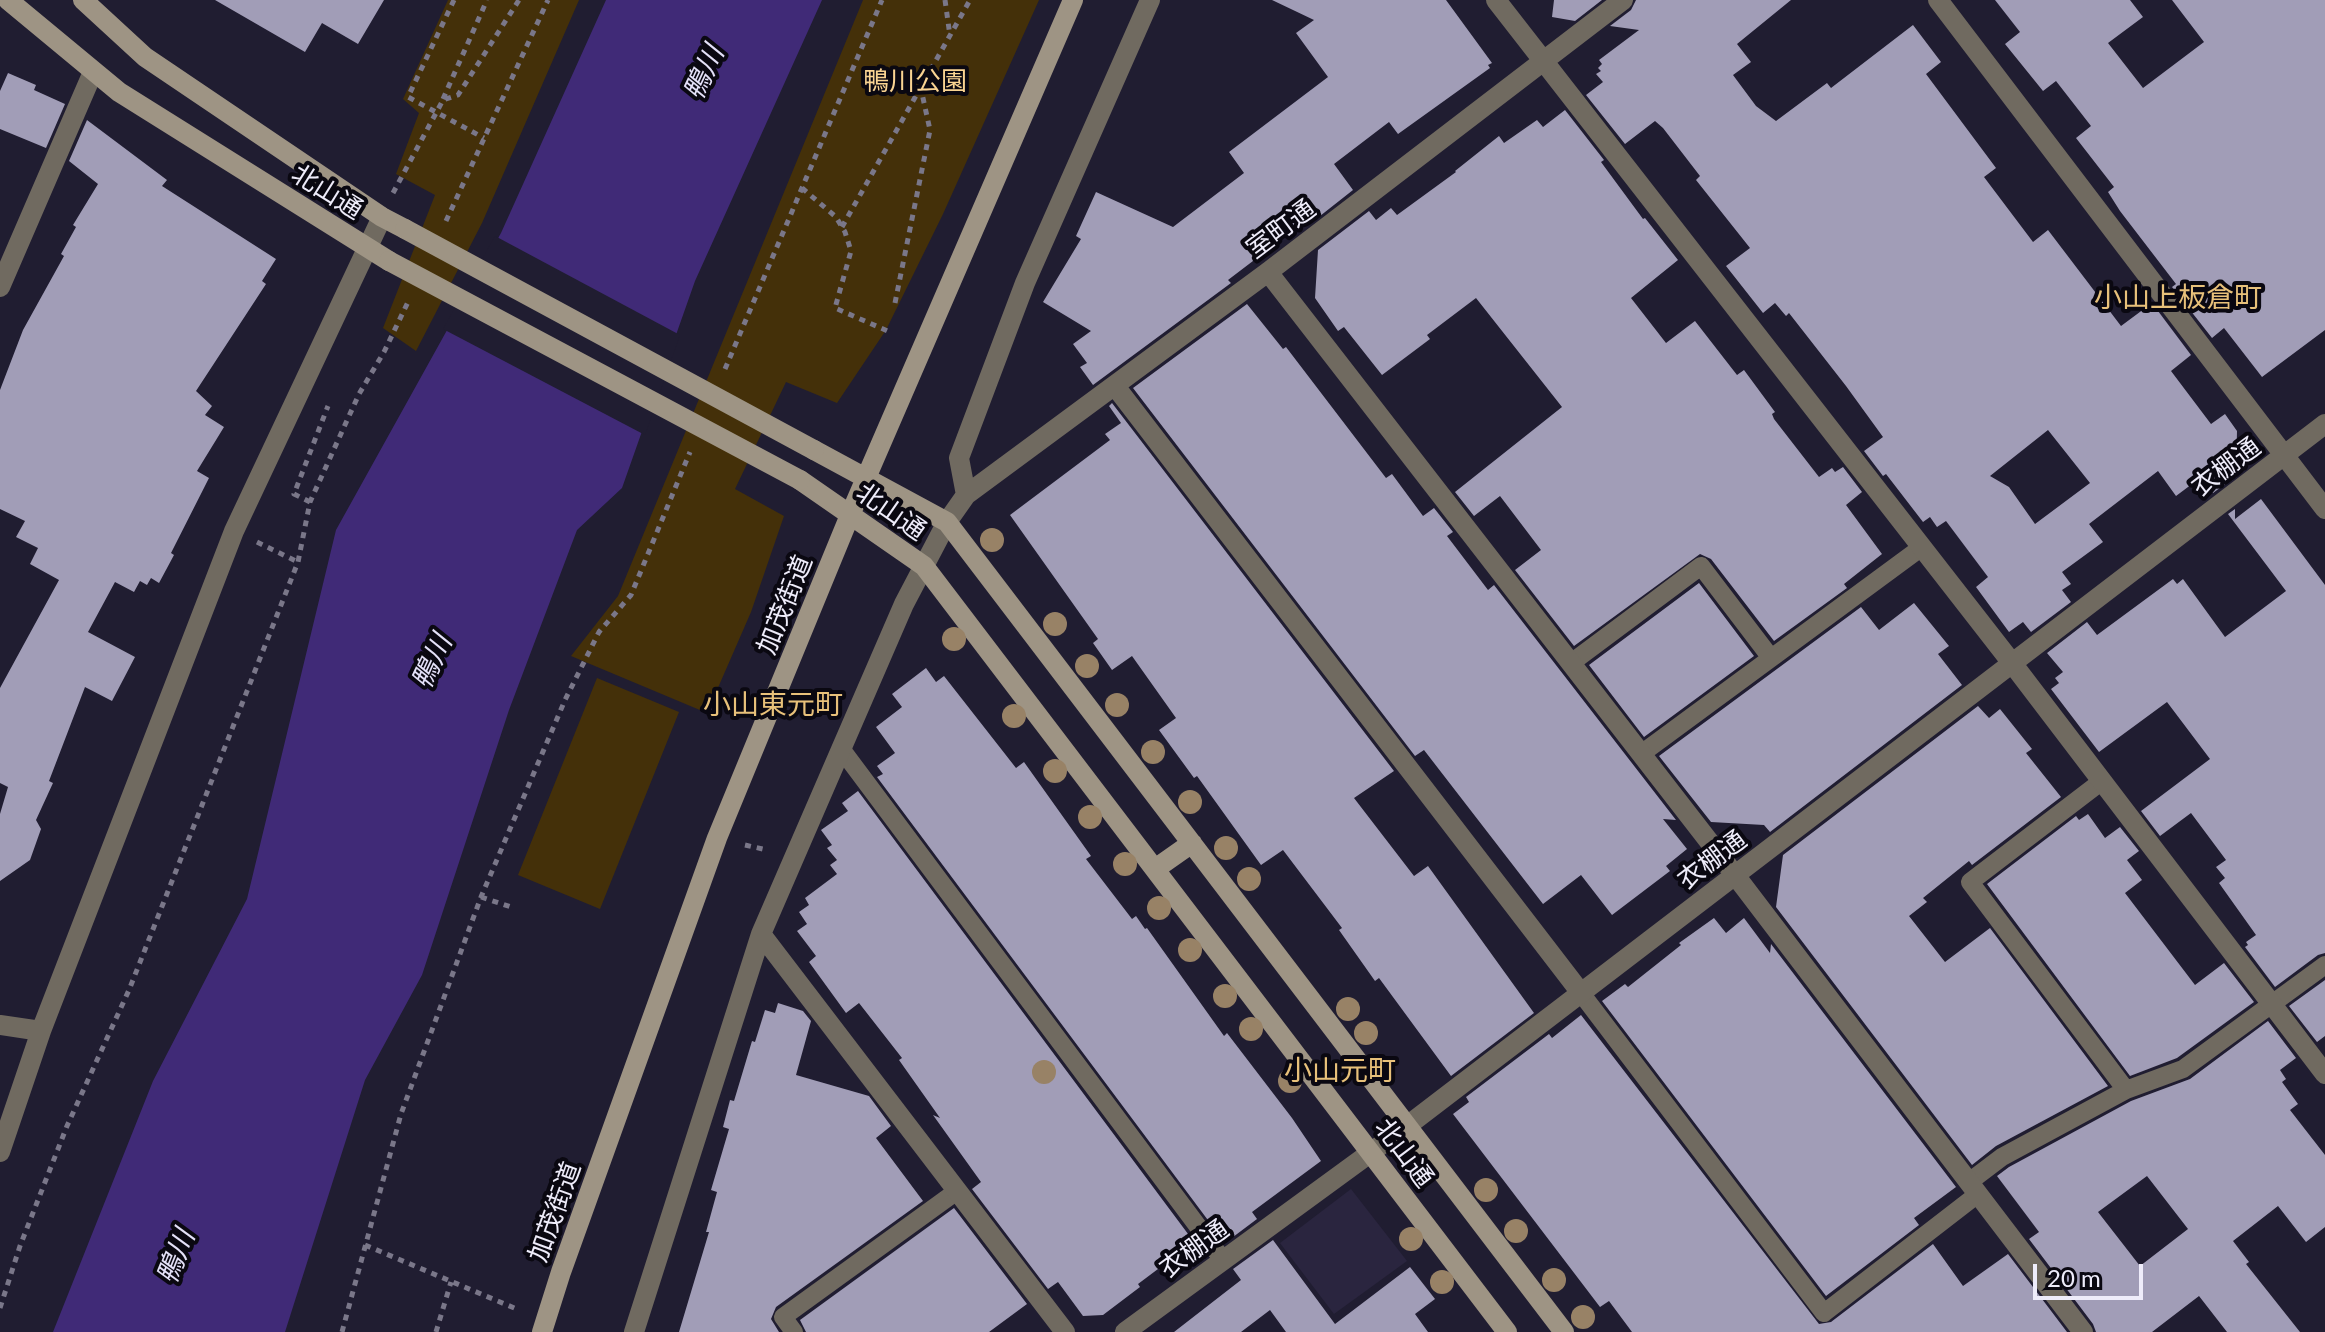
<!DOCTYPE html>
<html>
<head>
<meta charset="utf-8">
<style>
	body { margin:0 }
	#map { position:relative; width:2325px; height:1332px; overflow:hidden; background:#201d31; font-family:Lato,sans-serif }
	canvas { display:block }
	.scale { position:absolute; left:2033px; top:1264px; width:110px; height:36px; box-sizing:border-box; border:4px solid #eeecfa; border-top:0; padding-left:10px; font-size:24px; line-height:28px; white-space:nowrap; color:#eeecfa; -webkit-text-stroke:6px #0a0811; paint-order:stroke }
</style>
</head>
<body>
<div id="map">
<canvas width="2325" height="1332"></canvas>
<div class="scale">20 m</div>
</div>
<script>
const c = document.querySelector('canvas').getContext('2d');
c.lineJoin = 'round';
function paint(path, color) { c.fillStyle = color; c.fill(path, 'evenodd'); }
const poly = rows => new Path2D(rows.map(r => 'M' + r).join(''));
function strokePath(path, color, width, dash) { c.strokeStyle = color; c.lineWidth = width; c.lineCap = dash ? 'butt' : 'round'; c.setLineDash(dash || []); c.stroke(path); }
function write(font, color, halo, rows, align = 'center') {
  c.font = font + ' Lato,"Noto Sans JP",sans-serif'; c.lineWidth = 8; c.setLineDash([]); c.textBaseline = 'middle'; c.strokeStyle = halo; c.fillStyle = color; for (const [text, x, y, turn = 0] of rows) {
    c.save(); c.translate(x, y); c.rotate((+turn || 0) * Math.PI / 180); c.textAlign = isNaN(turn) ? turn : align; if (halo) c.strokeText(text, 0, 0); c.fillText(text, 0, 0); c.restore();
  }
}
paint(poly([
	[1351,1189,1407,1261,1334,1314,1280,1243]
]), '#2a253f');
paint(poly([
	[448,0,579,0,482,223,416,351,383,328,435,195,396,174,419,113,403,99],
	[863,0,1039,0,943,214,886,330,837,403,786,382,735,489,784,516,751,612,707,713,571,656,618,596],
	[597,678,679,712,600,909,518,875]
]), '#443009');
paint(poly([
	[606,0,822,0,695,281,622,488,577,530,509,710,422,975,365,1080,285,1332,53,1332,153,1081,247,899,336,530,501,233]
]), '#402a77');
paint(poly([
	[495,236,680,335,645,435,443,329]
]), '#201d31');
paint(poly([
	[215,0,384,0,358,44,322,23,305,52],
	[1272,0,1446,0,1492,63,1488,65,1490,68,1398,134,1389,122,1334,164,1353,190,1320,216,1320,210,1228,280,1231,283,1093,385,1080,367,1087,363,1073,344,1091,331,1043,302,1081,239,1076,236,1096,192,1173,227,1244,173,1229,152,1328,77,1296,33,1314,20],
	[1554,0,1602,0,1575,21,1552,17],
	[1636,0,1791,0,1737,44,1751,62,1733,75,1756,106,1776,121,1827,83,1831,88,1913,25,1941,62,1926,74,1996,168,1984,177,2033,242,2048,230,2121,326,2152,303,2191,355,2171,371,2211,424,2225,414,2237,431,2236,476,2213,493,2205,484,2200,487,2196,481,2176,496,2158,471,2089,524,2103,542,2062,572,2071,584,2062,590,2071,602,2031,632,2023,622,2009,632,1976,587,1988,577,1946,521,1937,527,1930,517,1923,522,1886,474,1883,476,1864,451,1883,437,1846,386,1789,313,1786,316,1775,303,1763,313,1726,266,1750,248,1696,180,1700,176,1663,128,1655,121,1625,144,1586,95,1603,82,1596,74,1601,71,1598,68,1602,64,1599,60,1639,30,1610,26,1631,10],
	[2048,430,2090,483,2035,524,2009,487,1990,476],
	[1995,0,2130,0,2143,17,2108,43,2143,88,2204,42,2172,0,2325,0,2325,330,2262,377,2224,328,2212,338,2172,287,2176,284,2120,211,2108,192,2114,187,2076,138,2091,126,2056,81,2043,91,2005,44,2020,32],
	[8,73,36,85,34,90,65,104,46,148,0,129,0,91],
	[1565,110,1604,160,1601,162,1643,219,1645,218,1678,260,1631,298,1666,343,1695,321,1737,375,1744,370,1775,412,1772,414,1774,419,1819,477,1832,468,1835,472,1843,467,1862,492,1846,505,1882,554,1844,584,1847,588,1774,641,1711,559,1700,554,1574,646,1515,570,1541,550,1500,496,1474,516,1455,492,1562,407,1476,298,1427,335,1430,339,1382,375,1344,327,1338,331,1315,298,1318,250,1369,211,1376,220,1391,208,1397,215,1456,172,1455,171,1499,136,1504,143,1537,120,1543,127],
	[87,120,167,180,162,186,276,259,262,281,266,284,196,391,212,406,205,415,224,427,197,471,209,478,171,553,174,555,159,583,151,578,147,585,140,581,134,592,115,582,88,632,135,657,112,701,85,687,49,781,53,783,36,820,41,829,30,860,0,881,0,814,8,787,0,783,0,688,59,580,30,564,38,548,16,537,25,521,0,509,0,390,23,330,64,256,61,254,76,227,73,225,98,184,69,161],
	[1247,304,1283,349,1286,347,1386,478,1392,474,1423,516,1434,508,1453,532,1447,536,1488,590,1494,585,1676,820,1663,819,1687,849,1666,866,1670,871,1612,915,1581,875,1543,904,1424,750,1415,756,1133,388],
	[1112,403,1394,771,1354,798,1414,876,1428,866,1534,1013,1451,1076,1379,978,1375,981,1339,930,1342,928,1283,850,1261,865,1197,776,1194,778,1159,730,1176,718,1132,656,1112,670,1093,643,1098,639,1010,515,1110,440,1105,434,1121,423,1109,406],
	[2261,499,2325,585,2325,953,2318,955,2275,987,2245,947,2248,945,2246,942,2256,935,2219,883,2225,878,2216,867,2226,860,2191,813,2160,836,2141,811,2210,759,2167,702,2099,752,2051,689,2059,683,2055,678,2063,672,2047,653,2087,622,2097,635,2173,579,2177,584,2183,579,2225,637,2286,591,2228,514,2235,509,2235,519],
	[1699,583,1754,656,1644,737,1589,665],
	[1914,603,1949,646,1938,654,1962,685,1770,832,1764,825,1711,822,1659,756,1861,607,1879,630],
	[926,668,936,682,944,676,1016,768,1024,762,1091,856,1086,859,1132,919,1136,916,1145,929,1147,928,1224,1036,1227,1033,1292,1118,1321,1161,1252,1212,1257,1219,1225,1243,877,777,883,774,877,766,895,753,876,727,902,707,892,694],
	[1978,706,1989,718,2000,709,2032,749,2026,753,2061,797,1972,865,1969,861,1923,898,1927,902,1909,916,1945,962,1990,928,2108,1086,1996,1146,1972,1165,1776,907,1783,855],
	[858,791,1194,1242,1138,1284,1140,1287,1103,1315,1083,1316,1058,1282,1048,1289,972,1189,981,1182,933,1115,940,1118,899,1060,902,1058,859,1003,846,1013,809,962,816,956,797,931,807,924,799,912,809,905,805,898,837,874,830,865,837,860,827,848,832,845,821,830,848,811,842,803],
	[2088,814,2105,838,2120,827,2139,851,2127,860,2142,880,2125,893,2195,985,2224,963,2254,1002,2177,1058,2130,1076,1987,884,2076,816,2079,820],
	[1714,918,1726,933,1744,918,1770,953,1771,944,1956,1187,1914,1218,1919,1225,1826,1296,1602,1001,1625,984,1628,987,1681,945,1679,943],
	[2325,980,2325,1036,2317,1042,2289,1006],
	[778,1003,803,1011,811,1021,796,1075,869,1096,891,1126,876,1138,923,1201,776,1307,771,1319,779,1332,679,1332,709,1232,706,1232,717,1192,711,1190,729,1129,723,1127,730,1100,734,1101,752,1041,755,1042,765,1010,775,1013],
	[1581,1015,1819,1324,1831,1322,1933,1244,1963,1286,2008,1254,2067,1332,1632,1332,1609,1301,1600,1307,1453,1114,1469,1102,1466,1097,1549,1034,1552,1038],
	[2268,1021,2296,1058,2280,1070,2286,1079,2282,1082,2298,1104,2290,1110,2325,1155,2325,1227,2306,1242,2278,1206,2233,1241,2249,1262,2246,1264,2300,1332,2227,1332,2199,1296,2152,1332,2096,1332,2093,1324,2029,1239,2039,1232,1997,1176,2009,1167,2131,1101,2190,1079],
	[2147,1176,2188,1229,2140,1266,2098,1212],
	[954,1208,1027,1304,989,1332,806,1332,800,1320],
	[1273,1240,1335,1324,1410,1267,1435,1299,1415,1314,1428,1332,1286,1332,1270,1310,1241,1332,1174,1332,1241,1280,1233,1269]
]), '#a19db7');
strokePath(poly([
	[454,0,408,97,484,138],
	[945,0,950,36],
	[443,99,487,0],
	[802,188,836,217,845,232,851,251,835,308,890,332],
	[393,193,443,100,458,95,519,0],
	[446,221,548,0],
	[842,227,970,0],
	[895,303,930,130,921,89],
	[725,369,882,0],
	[310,502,294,494,328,406],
	[257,542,298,562],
	[745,845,767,850],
	[481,897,514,908],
	[365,1245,519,1310],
	[0,1308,20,1246,67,1126,129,990,298,562,310,502,359,394,384,352,408,302],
	[342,1332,401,1114,481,897,565,700,599,632,631,595,690,452],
	[436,1332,451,1282]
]), '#7a7789', 5, [6, 6]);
strokePath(poly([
	[1571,663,1701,566,1771,658],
	[842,750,1223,1260],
	[1641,754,1922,547],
	[2102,781,1970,882,2126,1090],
	[1581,993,1824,1313,1978,1194],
	[1969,1182,2002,1157,2126,1090,2183,1069,2325,965],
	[794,1332,783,1317,957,1191]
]), '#706a60', 18);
strokePath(poly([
	[1496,0,2012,663,2325,1074],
	[1938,0,2325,509],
	[1268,272,1735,875,2083,1332],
	[0,287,93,72],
	[1115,386,1581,993],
	[966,495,959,458,1025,283,1150,0],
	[761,934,1065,1332],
	[0,1025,41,1031],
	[0,1152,41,1031,234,531,382,217],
	[634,1332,761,934,904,604,947,522,966,495,1268,272,1623,0],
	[1125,1332,1407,1126,2325,424]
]), '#706a60', 20);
strokePath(poly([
	[8,0,119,92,389,261],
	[83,0,145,57,382,217,405,229],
	[814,450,947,522,1564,1332],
	[800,480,924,566,1507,1332],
	[1155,869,1192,843],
	[542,1332,561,1272,717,838,850,515,1073,0]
]), '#9e9484', 20);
strokePath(poly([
	[405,229,814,450],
	[389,261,800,480]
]), '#9e9484', 20);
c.fillStyle = '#988266';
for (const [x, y] of [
	[992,540],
	[1055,624],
	[954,639],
	[1087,666],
	[1117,705],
	[1014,716],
	[1153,752],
	[1055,771],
	[1190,802],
	[1090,817],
	[1226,848],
	[1125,864],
	[1249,879],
	[1159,908],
	[1190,950],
	[1225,996],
	[1348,1009],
	[1251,1029],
	[1366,1033],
	[1044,1072],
	[1290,1081],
	[1486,1190],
	[1516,1231],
	[1411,1239],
	[1554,1280],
	[1442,1282],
	[1583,1317]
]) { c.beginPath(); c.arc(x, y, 12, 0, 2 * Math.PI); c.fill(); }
write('26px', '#fad492', '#0a0811', [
	["鴨川公園",915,82]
]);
write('26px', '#eeecfa', '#0a0811', [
	["北山通",327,192,32],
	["室町通",1281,229,-37],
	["衣棚通",2226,467,-37],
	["北山通",891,512,35],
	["加茂街道",785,605,-68],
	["衣棚通",1712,860,-37],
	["北山通",1404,1153,53],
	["加茂街道",555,1212,-70],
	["衣棚通",1194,1249,-36]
]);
write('italic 28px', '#e4e1f8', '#0a0811', [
	["鴨川",704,73,-65],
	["鴨川",432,662,-65],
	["鴨川",176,1257,-68]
]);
write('28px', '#e8c17a', '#0a0811', [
	["小山上板倉町",2178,298],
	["小山東元町",773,705],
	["小山元町",1340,1071]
]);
</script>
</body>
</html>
